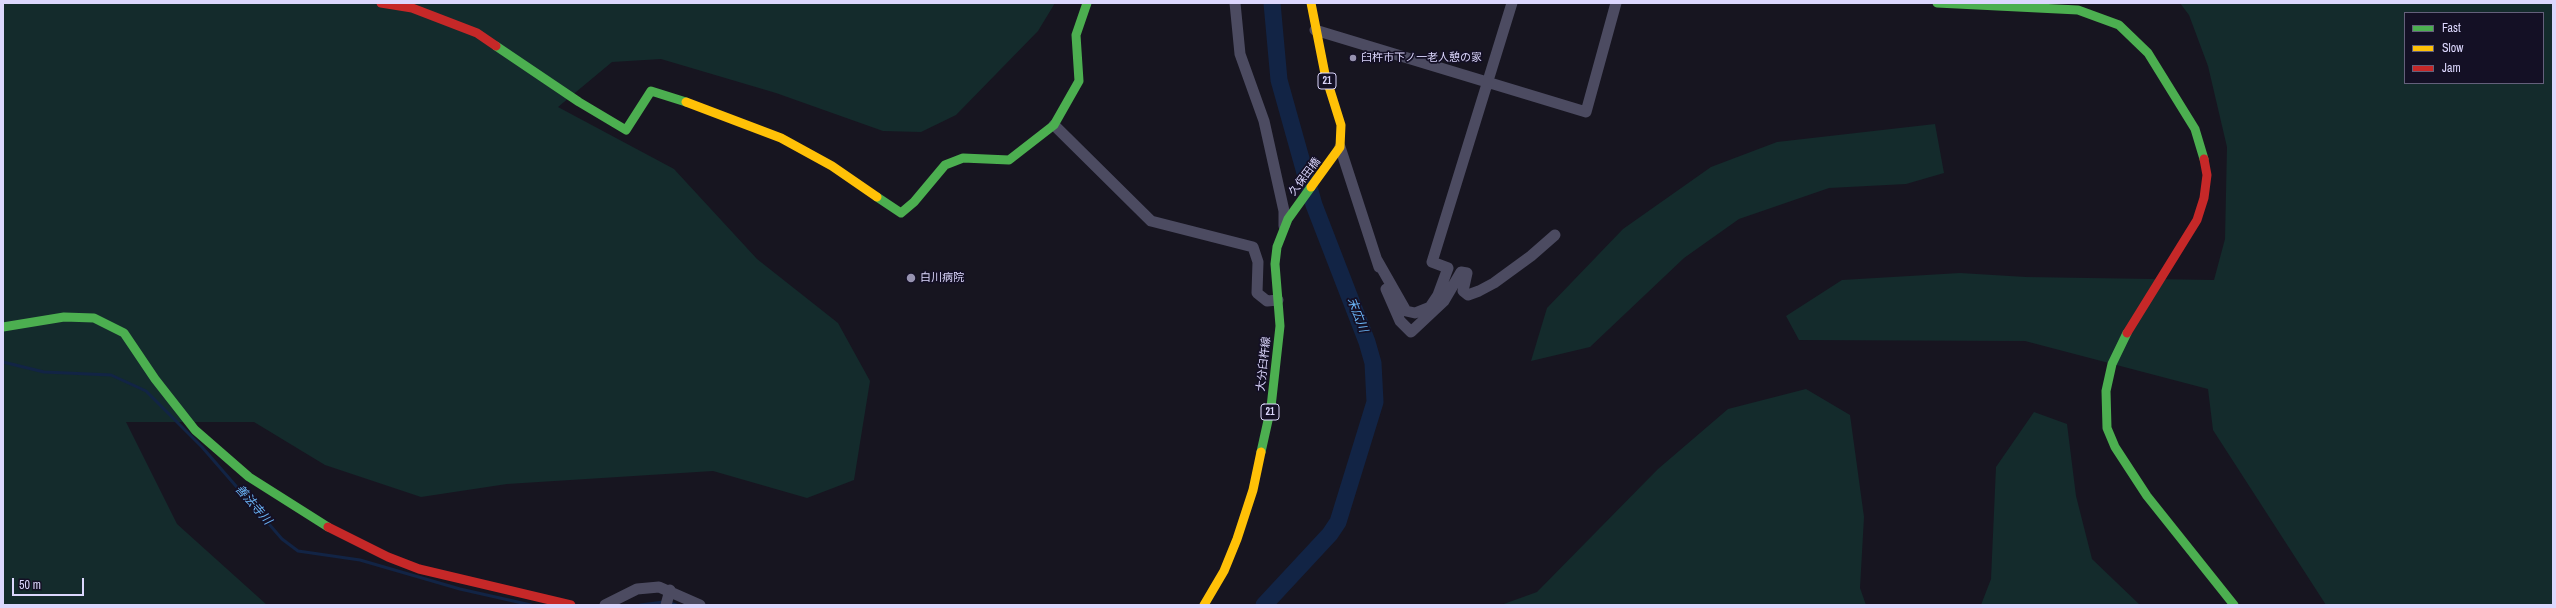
<!DOCTYPE html>
<html>
<head>
<meta charset="utf-8">
<style>
	body { margin:0 }
	#map { position:relative; width:2556px; height:608px; overflow:hidden; background:#171520; font-family:"Archivo Narrow",sans-serif }
	canvas { display:block }
	.frame { position:absolute; inset:0; border:4px solid #dcd7fd; pointer-events:none }
	.legend { position:absolute; left:2404px; top:12px; width:140px; height:72px; box-sizing:border-box; background:#141025; border:1px solid #64607b; margin:0; padding:5px 7px; list-style:none; font-size:12px; color:#dcd7fd }
	.legend li { display:flex; align-items:center; gap:8px; height:20px }
	.legend b { width:20px; border:1px solid #64607b }
	.scale { position:absolute; left:12px; top:578px; width:72px; height:18px; box-sizing:border-box; border:2px solid #dcd7fd; border-top:0; padding-left:5px; font-size:12px; line-height:14px; white-space:nowrap; color:#dcd7fd; -webkit-text-stroke:3px #141025; paint-order:stroke }
</style>
</head>
<body>
<div id="map">
<canvas width="2556" height="608"></canvas>
<div class="frame"></div>
<ul class="legend">
<li><b style="height:5px;background:#4caf50"></b>Fast</li>
<li><b style="height:5px;background:#ffc107"></b>Slow</li>
<li><b style="height:5px;background:#c62828"></b>Jam</li>
</ul>
<div class="scale">50 m</div>
</div>
<script>
const c = document.querySelector('canvas').getContext('2d');
c.lineJoin = 'round';
function paint(path, color) { c.fillStyle = color; c.fill(path, 'evenodd'); }
const poly = rows => new Path2D(rows.map(r => 'M' + r).join(''));
function strokePath(path, color, width, dash) { c.strokeStyle = color; c.lineWidth = width; c.lineCap = dash ? 'butt' : 'round'; c.setLineDash(dash || []); c.stroke(path); }
function write(font, color, halo, rows, align = 'center') {
  c.font = font + ' "Archivo Narrow","Noto Sans JP",sans-serif'; c.lineWidth = 3.5; c.setLineDash([]); c.textBaseline = 'middle'; c.strokeStyle = halo; c.fillStyle = color; for (const [text, x, y, turn = 0] of rows) {
    c.save(); c.translate(x, y); c.rotate((+turn || 0) * Math.PI / 180); c.textAlign = isNaN(turn) ? turn : align; if (halo) c.strokeText(text, 0, 0); c.fillText(text, 0, 0); c.restore();
  }
}
paint(poly([
	[3,3,1055,3,1038,31,956,115,921,132,883,131,776,93,661,59,612,62,558,107,674,169,757,259,838,323,870,381,854,480,807,498,713,471,507,484,421,497,325,465,254,422,126,422,177,524,267,605,3,605],
	[2180,3,2553,3,2553,605,2326,605,2213,430,2208,389,2025,341,1799,340,1786,316,1842,280,1960,273,2026,277,2214,280,2225,239,2227,147,2208,66,2189,15],
	[2405,13,2543,13,2543,83,2405,83],
	[1935,124,1944,173,1906,184,1829,188,1739,219,1684,258,1590,347,1531,361,1547,308,1623,229,1711,167,1777,142],
	[1806,389,1850,415,1864,517,1860,588,1866,605,1501,605,1537,592,1658,469,1728,409],
	[2034,412,2067,424,2076,496,2092,559,2140,605,1981,605,1991,579,1996,467]
]), '#142b2c');
strokePath(poly([
	[3,362,44,372,111,375,146,391,202,447,282,539,298,551,360,560,460,589,531,605],
	[670,603,676,605],
	[640,605,664,602]
]), '#122445', 3);
strokePath(poly([
	[1264,605,1330,534,1338,522,1375,402,1373,363,1367,342,1314,205,1279,80,1272,3]
]), '#122445', 17);
strokePath(poly([
	[1235,3,1240,54,1264,121,1284,211,1284,226],
	[1315,30,1586,112,1616,3],
	[1054,125,1151,221,1253,247,1258,262,1257,293,1267,301,1278,300],
	[1340,147,1379,267],
	[1377,260,1406,311,1415,313,1430,307,1438,295,1448,268,1432,262,1512,3],
	[1386,289,1400,321,1411,332,1444,301,1461,272,1467,273,1463,291,1468,295,1479,291,1494,283,1531,256,1555,235],
	[605,605,637,589,659,587,700,605],
	[666,605,670,590]
]), '#4c4b61', 11);
strokePath(poly([
	[1937,3,2078,10,2119,25,2148,53,2195,129,2204,159],
	[496,46,579,102,626,130,651,91,686,102],
	[877,197,901,213,914,202,945,165,963,158,1009,160,1054,125,1079,81,1076,35,1087,3],
	[3,327,64,317,94,318,124,333,155,379,195,430,249,477,328,527],
	[2127,333,2112,364,2106,391,2107,428,2115,447,2147,496,2234,605],
	[1261,452,1271,407,1280,326,1275,264,1277,247,1288,219,1311,187]
]), '#4caf50', 9);
strokePath(poly([
	[1311,3,1325,74,1341,125,1340,147,1311,187],
	[686,102,781,138,832,166,877,197],
	[1204,605,1224,571,1237,539,1253,490,1261,452]
]), '#ffc107', 9);
strokePath(poly([
	[381,3,412,8,477,33,496,46],
	[2127,333,2197,220,2204,198,2207,175,2204,159],
	[328,527,388,557,419,569,571,605]
]), '#c62828', 9);
for (const [x, y, r, color] of [
	[1353,58,4,"#9793b0"],
	[911,278,5,"#9793b0"]
]) { const dot = new Path2D(); dot.arc(x, y, r, 0, 2 * Math.PI); c.fillStyle = color; c.fill(dot); strokePath(dot, '#141025', 1.5); }
for (const [x, y, w] of [
	[1327,81,18],
	[1270,412,18]
]) { const box = new Path2D(); box.roundRect(x - w / 2, y - 8, w, 16, 3); c.fillStyle = '#141025'; c.fill(box); strokePath(box, '#dcd7fd', 1); }
write('bold 10px', '#dcd7fd', null, [
	["21",1327,81],
	["21",1270,412]
]);
write('11px', '#dcd7fd', '#141025', [
	["臼杵市下ノ一老人憩の家",1361,58],
	["白川病院",920,278]
], 'left');
write('11px', '#dcd7fd', '#141025', [
	["久保田橋",1305,177,-53],
	["大分臼杵線",1264,364,-84]
]);
write('italic 12px', '#6bb5f7', '#141025', [
	["末広川",1357,315,69],
	["善法寺川",253,505,49]
]);
</script>
</body>
</html>
